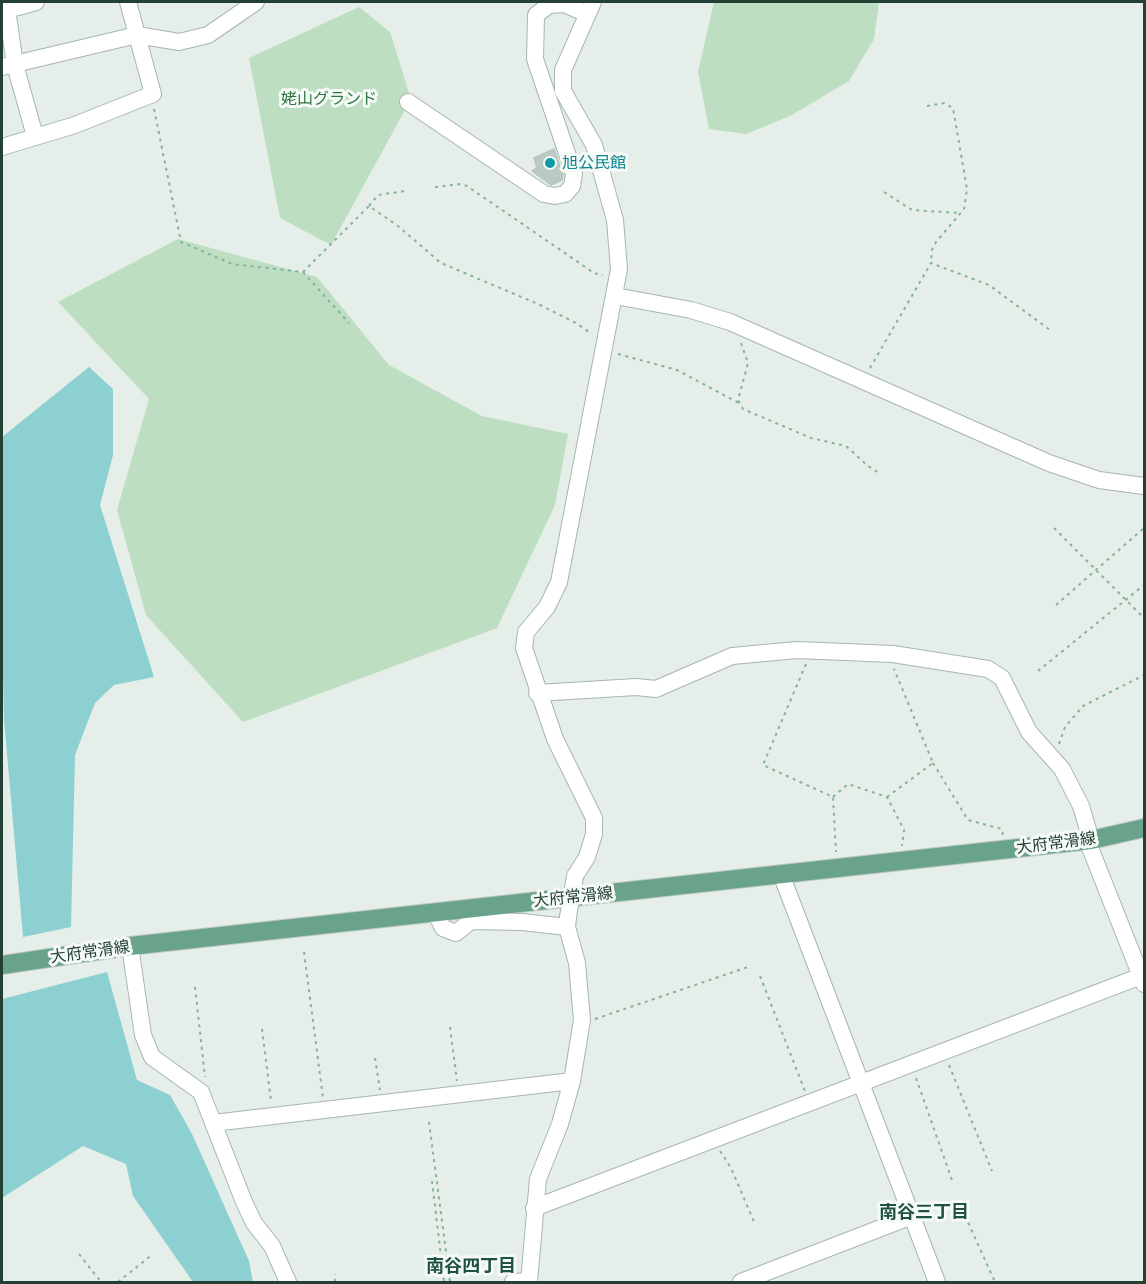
<!DOCTYPE html>
<html>
<head>
<meta charset="utf-8">
<style>
	body { margin:0 }
	#map { position:relative; width:1146px; height:1284px; overflow:hidden; background:#e5eee8; font-family:"Asap Condensed",sans-serif }
	canvas { display:block }
	.frame { position:absolute; inset:0; border:3px solid #244034; pointer-events:none }
</style>
</head>
<body>
<div id="map">
<canvas width="1146" height="1284"></canvas>
<div class="frame"></div>
</div>
<script>
const c = document.querySelector('canvas').getContext('2d');
c.lineJoin = 'round';
function paint(path, color) { c.fillStyle = color; c.fill(path, 'evenodd'); }
const poly = rows => new Path2D(rows.map(r => 'M' + r).join(''));
function strokePath(path, color, width, dash) { c.strokeStyle = color; c.lineWidth = width; c.lineCap = dash ? 'butt' : 'round'; c.setLineDash(dash || []); c.stroke(path); }
function write(font, color, halo, rows, align = 'center') {
  c.font = font + ' "Asap Condensed","Noto Sans JP",sans-serif'; c.lineWidth = 6; c.setLineDash([]); c.textBaseline = 'middle'; c.strokeStyle = halo; c.fillStyle = color; for (const [text, x, y, turn = 0] of rows) {
    c.save(); c.translate(x, y); c.rotate((+turn || 0) * Math.PI / 180); c.textAlign = isNaN(turn) ? turn : align; if (halo) c.strokeText(text, 0, 0); c.fillText(text, 0, 0); c.restore();
  }
}
paint(poly([
	[714,2,879,2,874,39,849,81,790,116,746,134,709,129,698,72],
	[359,7,390,32,411,99,331,245,280,218,249,58],
	[178,239,317,277,389,365,482,416,568,434,555,505,497,628,243,722,146,615,117,510,149,399,58,302]
]), '#bedec2');
paint(poly([
	[89,367,113,389,113,455,100,505,154,677,114,685,95,703,75,755,71,927,23,937,4,719,2,640,2,437],
	[107,972,137,1080,170,1095,192,1134,249,1261,253,1282,193,1282,133,1196,126,1164,83,1146,2,1198,2,999]
]), '#8dd0d2');
const building = poly([
	[554,149,563,175,562,180,551,185,532,171,537,168,534,158,554,149]
]);
paint(building, '#bac9c1');
strokePath(building, '#b7c7be', 1.5);
const minor = poly([
	[6,2,15,65,35,136],
	[7,10,36,2],
	[2,67,137,35,179,42,208,35,256,2],
	[408,102,544,194,555,196,565,194,572,186,574,174,535,59,536,15,549,5,564,4,587,14],
	[2,147,75,125,153,94,128,2],
	[615,296,691,310,730,322,1049,463,1099,480,1144,486],
	[537,693,636,687,656,689,732,656,797,650,893,654,988,669,1002,678,1029,732,1062,769,1081,806,1091,840],
	[1087,840,1144,984],
	[781,874,937,1282],
	[575,876,587,857,594,834,594,818,555,739,524,648,526,632,547,607,559,582,619,269,615,220,594,145,563,91,563,70,593,2],
	[435,912,443,928,456,933,471,921,522,922,567,927],
	[130,946,143,1035,152,1057,201,1092,244,1202,254,1223,272,1246,288,1282],
	[213,1123,572,1081],
	[534,1208,1144,975],
	[513,1282,529,1281],
	[529,1282,538,1179,560,1124,572,1081,582,1020,577,963,567,927,568,917],
	[741,1282,912,1216]
]);
const major = poly([
	[2,965,130,946,1091,840,1144,828]
]);
strokePath(minor, '#a7b6ae', 18);
strokePath(major, '#c2cac6', 20);
strokePath(poly([
	[927,106,944,103,953,108,967,189,964,209,936,242,932,250,931,263],
	[154,109,181,242,232,264,303,272,369,206,398,226,441,263,538,304,576,323,592,334],
	[435,187,461,184,467,186,594,273,603,275],
	[884,192,912,210,960,213],
	[369,206,378,195,405,191],
	[303,272,349,323],
	[741,343,748,363,738,400,743,409,811,438,846,446,868,466,881,474],
	[618,354,677,370,739,403],
	[870,368,931,263,989,285,1050,330],
	[1054,528,1144,618],
	[1056,605,1144,528],
	[806,664,763,765,833,797,836,852],
	[1038,671,1144,585],
	[1059,744,1065,727,1083,706,1144,675],
	[933,763,968,820,1002,829,1003,835],
	[833,797,848,784,887,797,904,830,902,846],
	[887,797,933,763,894,669],
	[304,952,323,1098],
	[760,976,805,1091],
	[195,987,205,1077],
	[595,1019,748,967],
	[450,1027,457,1081],
	[262,1029,271,1101],
	[375,1058,380,1090],
	[949,1065,992,1171],
	[916,1078,953,1183],
	[429,1122,450,1282],
	[720,1151,731,1168,755,1224],
	[432,1181,444,1282],
	[962,1209,995,1282],
	[79,1254,101,1282],
	[118,1282,153,1254],
	[335,1282,335,1274]
]), '#85b19d', 2, [3, 4.5]);
strokePath(minor, '#fff', 16);
strokePath(major, '#6aa38c', 18);
const minorBridge = poly([
	[568,917,575,876]
]);
strokePath(minorBridge, '#a7b6ae', 18, []);
strokePath(minorBridge, '#fff', 16);
for (const [x, y, r, color] of [
	[550,163,6,"#0f9aa8"]
]) { const dot = new Path2D(); dot.arc(x, y, r, 0, 2 * Math.PI); c.fillStyle = color; c.fill(dot); strokePath(dot, '#f5faf7', 2); }
write('16px', '#2e7640', '#f5faf7', [
	["姥山グランド",329,99]
]);
write('16px', '#0d838f', '#f5faf7', [
	["旭公民館",562,163]
], 'left');
write('16px', '#244034', '#f5faf7', [
	["大府常滑線",1056,843,-7],
	["大府常滑線",573,897,-6],
	["大府常滑線",90,952,-8]
]);
write('bold 18px', '#1f523f', '#f5faf7', [
	["南谷三丁目",924,1212],
	["南谷四丁目",471,1266]
]);
</script>
</body>
</html>
